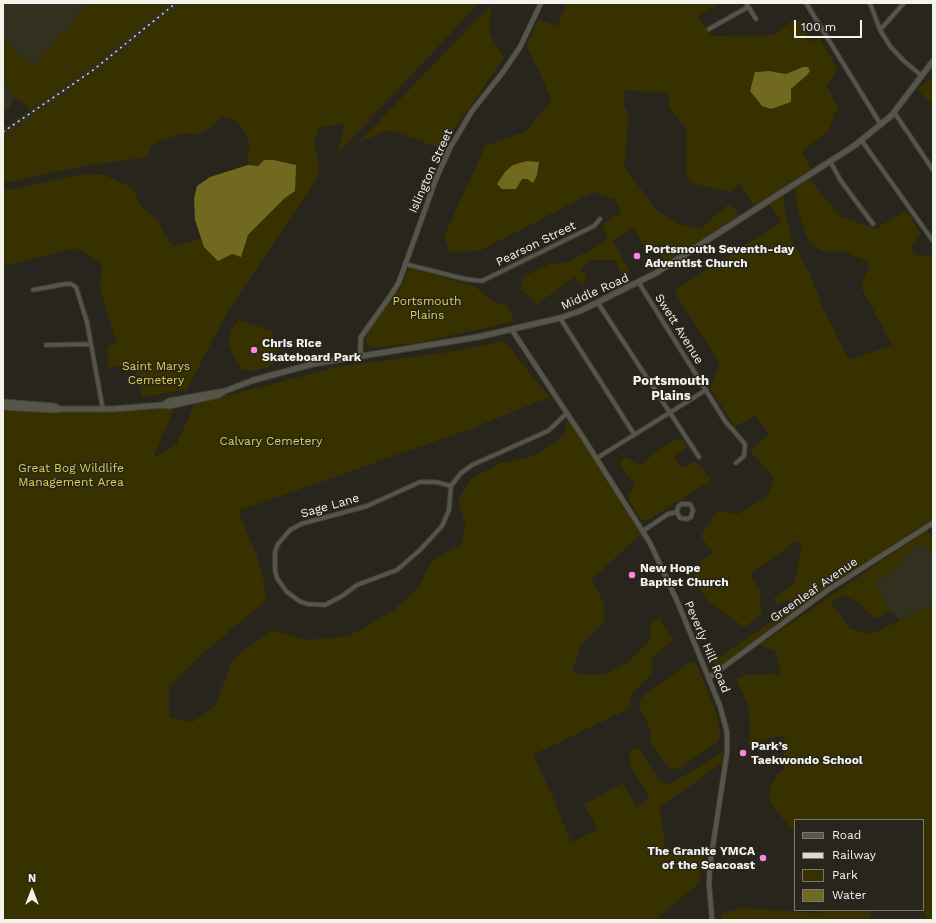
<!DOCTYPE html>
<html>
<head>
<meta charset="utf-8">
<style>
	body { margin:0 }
	#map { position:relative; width:936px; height:923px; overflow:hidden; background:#28261c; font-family:"Work Sans",sans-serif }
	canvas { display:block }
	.frame { position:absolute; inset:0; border:4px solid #f3f2eb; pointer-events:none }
	.legend { position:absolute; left:794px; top:819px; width:130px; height:92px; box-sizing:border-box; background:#28261c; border:1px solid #79786f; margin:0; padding:5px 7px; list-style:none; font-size:12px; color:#f3f2eb }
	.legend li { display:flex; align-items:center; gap:8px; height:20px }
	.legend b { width:20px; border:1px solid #79786f }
	.north { position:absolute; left:12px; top:871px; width:40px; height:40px; -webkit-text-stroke:3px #28261c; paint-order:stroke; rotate:0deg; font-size:11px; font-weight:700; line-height:16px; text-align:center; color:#f3f2eb }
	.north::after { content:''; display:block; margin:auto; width:14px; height:18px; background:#f3f2eb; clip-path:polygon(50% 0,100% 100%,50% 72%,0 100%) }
	.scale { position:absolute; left:794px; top:20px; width:68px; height:18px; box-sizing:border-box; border:2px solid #f3f2eb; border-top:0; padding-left:5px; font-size:12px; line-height:14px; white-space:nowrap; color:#f3f2eb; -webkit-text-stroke:3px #28261c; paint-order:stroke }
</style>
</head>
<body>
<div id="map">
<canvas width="936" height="923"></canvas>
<div class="frame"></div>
<ul class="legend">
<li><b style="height:5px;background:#565549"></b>Road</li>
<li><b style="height:5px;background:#dbdad3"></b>Railway</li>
<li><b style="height:11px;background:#373100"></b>Park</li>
<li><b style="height:11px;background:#726921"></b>Water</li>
</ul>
<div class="north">N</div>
<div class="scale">100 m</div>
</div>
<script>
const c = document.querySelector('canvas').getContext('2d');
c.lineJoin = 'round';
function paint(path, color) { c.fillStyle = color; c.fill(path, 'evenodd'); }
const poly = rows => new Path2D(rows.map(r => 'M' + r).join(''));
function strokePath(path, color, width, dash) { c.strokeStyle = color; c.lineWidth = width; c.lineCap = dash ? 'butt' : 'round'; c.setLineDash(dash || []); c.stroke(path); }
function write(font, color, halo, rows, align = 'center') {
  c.font = font + ' "Work Sans",sans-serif'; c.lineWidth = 3; c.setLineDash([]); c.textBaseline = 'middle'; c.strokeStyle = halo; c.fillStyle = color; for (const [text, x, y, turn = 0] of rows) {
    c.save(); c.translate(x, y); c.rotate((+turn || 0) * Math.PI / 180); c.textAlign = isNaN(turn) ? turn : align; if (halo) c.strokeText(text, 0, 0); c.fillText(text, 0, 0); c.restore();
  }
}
paint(poly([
	[3,3,89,3,33,66,3,40],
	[170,3,180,3,130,45,3,138,3,129,88,70],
	[3,74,14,98,10,106,3,113],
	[918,542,933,554,933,604,901,621,890,611,873,584,889,574]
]), '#32301f');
paint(poly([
	[89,3,170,3,88,70,29,110,24,103,14,98,3,74,3,40,33,66],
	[180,3,479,3,337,154,345,125,337,124,319,128,314,141,320,171,309,192,229,309,186,391,182,390,142,397,134,364,108,368,107,346,117,344,100,288,102,265,77,248,3,266,3,191,84,174,104,175,131,187,143,208,158,220,164,233,174,246,202,239,204,247,248,235,285,198,295,191,258,166,248,165,249,140,241,126,234,120,223,117,206,130,194,135,188,133,163,139,150,147,149,157,89,165,3,183,3,138,130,45],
	[567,3,610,3,612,5,615,3,721,3,698,16,712,36,773,35,792,21,805,21,807,42,820,39,838,69,826,86,838,106,828,132,802,151,811,169,754,206,740,184,728,192,689,182,686,168,686,128,669,108,669,93,625,90,623,105,629,115,624,166,656,210,679,224,700,229,729,204,740,215,666,262,653,244,644,246,633,228,613,241,629,270,626,278,622,276,615,260,589,260,580,271,588,275,582,287,575,277,537,304,521,289,522,277,550,264,567,262,591,250,607,239,602,224,621,213,615,199,594,192,481,250,450,253,444,237,485,146,526,131,552,100,527,46,538,19,557,26],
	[769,71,786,74,794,85,791,89,790,102,771,109,762,106,750,91,755,72],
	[491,5,489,33,504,58,441,148,388,130,358,143],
	[929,79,933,81,933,105,917,90],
	[809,179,841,217,876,229,906,210,921,234,910,247,915,255,933,256,933,520,809,601,719,668,715,667,714,661,795,605,787,599,777,605,773,599,793,585,796,576,802,543,796,541,750,574,760,589,761,615,744,627,707,601,693,576,700,562,713,553,701,536,718,511,738,514,767,497,774,478,750,451,769,434,755,415,735,427,710,388,720,364,674,291,781,222,770,204,784,195,785,212,793,243,808,270,826,315,849,360,892,345,861,287,870,263,844,251,826,252,812,246,803,228,797,208,795,188],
	[409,268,474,286,494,302,506,305,515,321,422,342,372,348,366,344,366,339,369,330,399,290],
	[239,320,272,331,280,360,268,367,255,371,242,370,235,360,228,344,230,331],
	[504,341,549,397,473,428,238,511,257,556,264,582,266,600,200,656,169,688,169,717,193,722,215,706,233,659,271,630,308,640,349,636,394,610,418,588,432,561,461,544,466,524,458,501,470,480,498,464,530,457,546,449,561,438,565,432,567,420,584,442,641,534,591,580,605,605,604,622,581,645,572,671,582,675,603,675,627,663,650,640,651,622,659,618,674,640,651,658,652,674,637,688,630,697,630,708,533,755,553,797,571,842,598,830,584,804,623,783,636,807,650,799,632,768,629,752,638,748,659,779,669,785,723,752,722,763,660,807,665,849,705,847,699,883,655,920,3,920,3,406,131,408,176,404,153,458,176,445,195,404,341,366,443,353],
	[683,439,687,447,674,458,682,468,696,461,712,480,648,520,641,520,628,499,628,494,636,485,621,468,621,458,628,458,639,466,669,442],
	[927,530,933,538,933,554,918,542,889,574,874,583,890,611,876,619,857,602,843,595,830,602,850,629,872,634,933,604,933,920,928,920,923,910,923,820,795,820,795,828,792,830,769,801,771,786,777,774,784,770,784,736,778,736,748,745,750,731,749,708,736,679,746,675,781,674,776,652,759,645],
	[695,662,698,667,717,715,720,736,716,743,680,768,673,769,667,766,650,742,651,730,640,709,639,701,642,697,689,663],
	[741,908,820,913,822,910,872,910,870,920,722,920,722,914]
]), '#373100');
paint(poly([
	[803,67,808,67,810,71,807,75,791,89,791,102,771,109,762,106,750,91,755,72,769,71,786,74],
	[264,160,273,160,296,165,295,191,285,198,248,235,241,257,232,254,218,261,204,247,195,220,194,199,197,186,210,177,248,165,258,166],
	[527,161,539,162,537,175,533,183,527,179,522,179,516,189,502,189,497,184,505,172,513,165]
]), '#726921');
const minor = poly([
	[746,3,756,19],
	[806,3,881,125],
	[870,3,880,30,890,46,904,61,922,76],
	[709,29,748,7],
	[880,30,904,3],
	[894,112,933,170],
	[862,141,933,241],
	[830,161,841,181,873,224],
	[405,264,465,279,482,281,594,226,600,219],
	[639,283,725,421,745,444,744,456,736,463],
	[33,290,65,284,71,284,76,287,87,322,103,410],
	[598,303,699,457],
	[560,318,634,434],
	[46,345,91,344],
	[597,458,706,390],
	[451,486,436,482,420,482,367,506,301,524,290,530,278,544,275,552,275,570,277,578,286,591,299,601,307,604,325,605,342,596,357,585,397,570,421,549,442,526,449,510,451,486,461,473,472,465,548,431,567,413],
	[643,531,668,514,677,512,678,507,681,504,690,504,693,510,691,517,687,519,680,518,677,512]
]);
const tertiary = poly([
	[512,330,586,442,650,543,678,603,720,706,727,732,727,753,710,865,709,883,712,920],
	[360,356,361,337,391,295,399,282,436,179,450,148,472,111,503,72,520,47,541,3],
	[710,677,828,590,933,523]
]);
const secondary = poly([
	[3,402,54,406,60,409],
	[163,405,169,401,225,391],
	[3,407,54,410,60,409,113,409,163,405,169,406,219,395,225,391,254,380,313,364,478,337,560,318,580,311,656,273,854,146,891,116,933,61]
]);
strokePath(minor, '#434138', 5.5);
strokePath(tertiary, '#434138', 6);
strokePath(secondary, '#434138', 7);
strokePath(minor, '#565549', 3.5);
strokePath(tertiary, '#565549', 4.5);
strokePath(secondary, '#565549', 5);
strokePath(poly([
	[3,132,92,71,176,3]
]), '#dbdad3', 1.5, [2, 4]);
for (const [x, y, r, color] of [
	[637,256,4,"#fd86e2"],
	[254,350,4,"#fd86e2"],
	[632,575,4,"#fd86e2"],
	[743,753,4,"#fd86e2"],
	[763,858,4,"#fd86e2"]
]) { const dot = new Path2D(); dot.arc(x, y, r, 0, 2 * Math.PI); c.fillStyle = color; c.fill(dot); strokePath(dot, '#28261c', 1.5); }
write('12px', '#f3f2eb', '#28261c', [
	["Islington Street",431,171,-66],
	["Pearson Street",536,244,-26],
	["Middle Road",595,292,-24],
	["Swett Avenue",679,329,58],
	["Sage Lane",330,506,-16],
	["Greenleaf Avenue",814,590,-35],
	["Peverly Hill Road",707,647,67]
]);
write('bold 12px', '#f3f2eb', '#28261c', [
	["Portsmouth Seventh-day",645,249],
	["Adventist Church",645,263],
	["Chris Rice",262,343],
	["Skateboard Park",262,357],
	["New Hope",640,568],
	["Baptist Church",640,582],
	["Park’s",751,746],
	["Taekwondo School",751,760],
	["The Granite YMCA",755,851,"right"],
	["of the Seacoast",755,865,"right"]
], 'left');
write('12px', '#ddce50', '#28261c', [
	["Portsmouth",427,301],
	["Plains",427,315],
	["Saint Marys",156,366],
	["Cemetery",156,380],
	["Calvary Cemetery",271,441],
	["Great Bog Wildlife",71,468],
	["Management Area",71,482]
]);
write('bold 13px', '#f3f2eb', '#28261c', [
	["Portsmouth",671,381],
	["Plains",671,396]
]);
</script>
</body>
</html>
